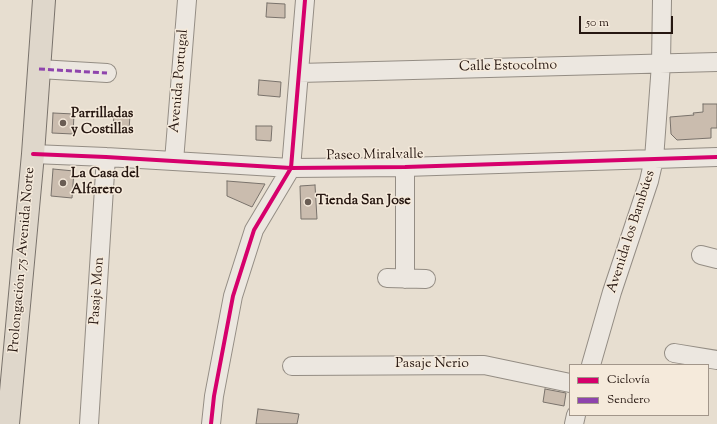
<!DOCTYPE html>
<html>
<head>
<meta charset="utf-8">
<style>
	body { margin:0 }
	#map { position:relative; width:717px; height:424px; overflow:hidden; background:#e7ded0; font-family:"Sorts Mill Goudy",serif }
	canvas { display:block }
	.legend { position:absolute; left:569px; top:364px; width:140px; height:52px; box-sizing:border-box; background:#f5eadb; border:1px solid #a2968a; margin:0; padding:5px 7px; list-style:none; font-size:12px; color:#261711 }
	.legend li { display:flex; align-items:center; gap:8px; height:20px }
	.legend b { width:20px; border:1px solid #a2968a }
	.scale { position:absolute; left:579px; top:16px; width:94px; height:18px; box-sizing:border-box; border:2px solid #261711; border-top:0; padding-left:5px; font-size:12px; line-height:14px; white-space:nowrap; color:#261711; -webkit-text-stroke:3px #f5eadb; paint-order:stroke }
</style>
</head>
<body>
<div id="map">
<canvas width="717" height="424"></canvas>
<ul class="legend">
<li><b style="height:5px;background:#d6006c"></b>Ciclovía</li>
<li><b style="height:5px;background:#8e44ad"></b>Sendero</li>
</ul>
<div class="scale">50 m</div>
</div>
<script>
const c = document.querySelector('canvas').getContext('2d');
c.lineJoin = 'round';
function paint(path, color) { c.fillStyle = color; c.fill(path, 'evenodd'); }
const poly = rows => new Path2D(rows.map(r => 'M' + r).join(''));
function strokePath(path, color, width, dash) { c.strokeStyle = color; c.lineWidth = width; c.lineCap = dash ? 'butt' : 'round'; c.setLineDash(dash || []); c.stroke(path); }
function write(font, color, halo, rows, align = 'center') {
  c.font = font + ' "Sorts Mill Goudy",serif'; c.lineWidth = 3; c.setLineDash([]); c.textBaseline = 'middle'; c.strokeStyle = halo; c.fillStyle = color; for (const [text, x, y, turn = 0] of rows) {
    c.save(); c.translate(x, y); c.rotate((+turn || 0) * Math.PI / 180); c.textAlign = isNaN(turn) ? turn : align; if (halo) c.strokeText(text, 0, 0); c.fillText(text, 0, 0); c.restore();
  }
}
const building = poly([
	[267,3,285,4,285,18,266,17,267,3],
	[259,80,281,82,280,97,258,95,259,80],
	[703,104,717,104,717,128,711,128,711,138,677,140,671,134,670,117,694,115,693,113,703,112,703,104],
	[53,113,74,114,73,134,52,133,53,113],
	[114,114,130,115,129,130,113,129,114,114],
	[256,126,272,126,271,141,256,140,256,126],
	[53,169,74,171,72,198,51,196,53,169],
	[227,181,265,184,252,207,227,196,227,181],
	[315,185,317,219,301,219,300,186,315,185],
	[545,389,566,393,564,406,543,402,545,389],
	[258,409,299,414,297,424,256,424,258,409]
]);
paint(building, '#cabcae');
strokePath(building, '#79726b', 1);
const minor = poly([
	[39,69,107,73],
	[299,73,717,62],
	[33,154,106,157,291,168,405,167,717,157],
	[174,161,187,0],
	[405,167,405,279],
	[701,255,717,259],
	[387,278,426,279],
	[674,353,717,360],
	[591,365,612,292,649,181,654,159,661,64,662,0],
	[292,366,484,365,570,383],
	[89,424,106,157],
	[211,424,214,396,233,296,254,230,291,168,305,0],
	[574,424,576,415]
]);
const major = poly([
	[8,424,33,154,44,0]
]);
strokePath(minor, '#948d84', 20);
strokePath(major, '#79726b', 24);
strokePath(minor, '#ece7e0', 18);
strokePath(major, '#dfd7cb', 22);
strokePath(poly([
	[39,69,107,73]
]), '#8e44ad', 3, [6, 3]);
strokePath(poly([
	[33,154,106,157,291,168,405,167,717,157],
	[211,424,214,396,233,296,254,230,291,168,305,0]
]), '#d6006c', 4);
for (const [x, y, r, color] of [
	[63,123,4,"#6a5d54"],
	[63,183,4,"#6a5d54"],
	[308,202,4,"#6a5d54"]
]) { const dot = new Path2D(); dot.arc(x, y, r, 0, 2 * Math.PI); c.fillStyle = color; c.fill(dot); strokePath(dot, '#f5eadb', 1.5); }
write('14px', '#261711', '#f5eadb', [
	["Calle Estocolmo",508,67,-1],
	["Avenida Portugal",180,81,-85],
	["Paseo Miralvalle",375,156,-1],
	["Avenida los Bambúes",632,232,-72],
	["Prolongación 75 Avenida Norte",23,260,-85],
	["Pasaje Mon",98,291,-86],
	["Pasaje Nerio",432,365]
]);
write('bold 14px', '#261711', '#f5eadb', [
	["Parrilladas",71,115],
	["y Costillas",71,131],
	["La Casa del",71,175],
	["Alfarero",71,191],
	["Tienda San Jose",316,202]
], 'left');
</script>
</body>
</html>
